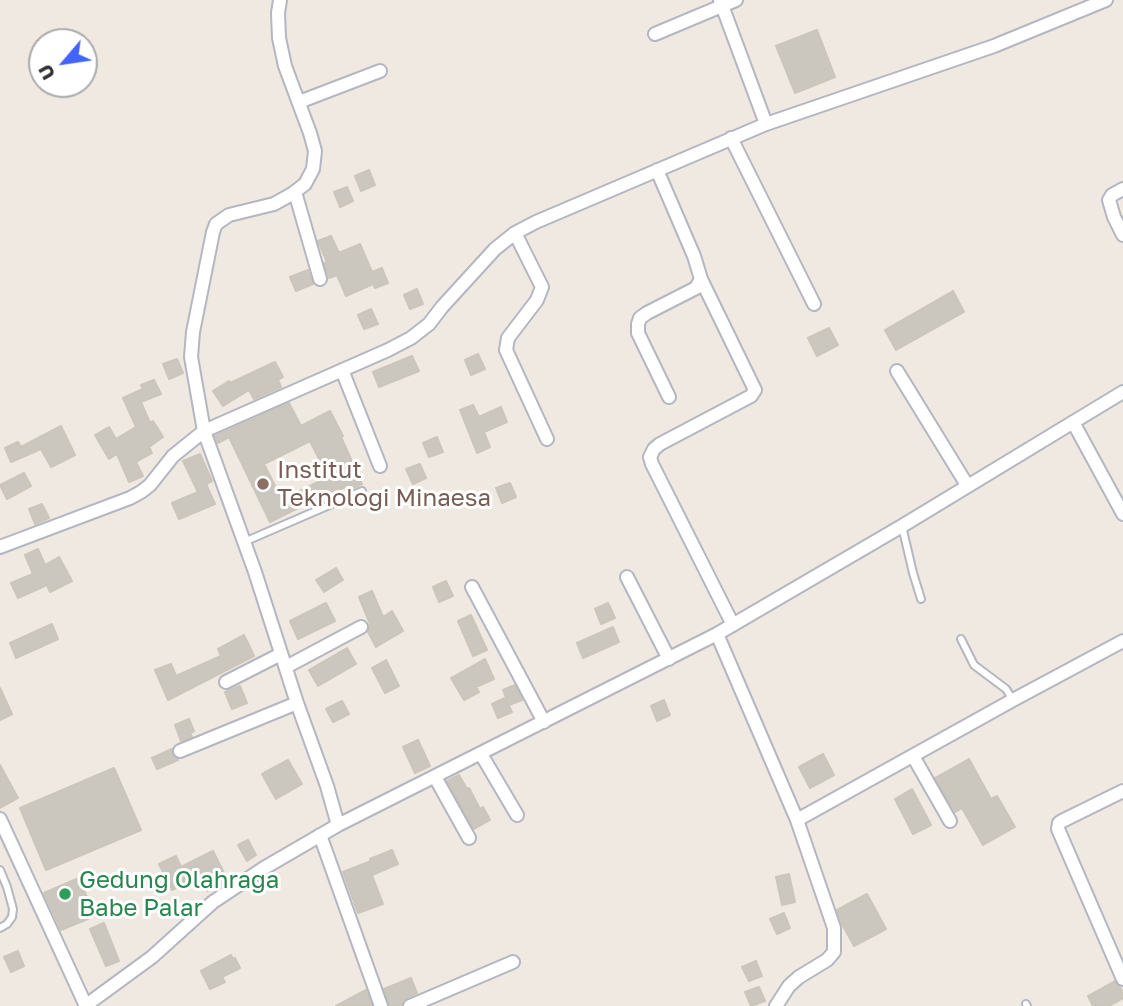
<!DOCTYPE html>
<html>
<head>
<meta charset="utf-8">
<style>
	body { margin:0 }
	#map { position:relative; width:1123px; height:1006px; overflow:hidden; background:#efe9e1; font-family:"Golos Text",sans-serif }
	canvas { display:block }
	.north { position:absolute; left:28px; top:28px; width:70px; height:70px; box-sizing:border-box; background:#fff; border:2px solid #ababab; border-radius:50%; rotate:241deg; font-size:19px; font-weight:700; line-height:28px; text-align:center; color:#2e2e2e }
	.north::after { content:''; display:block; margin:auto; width:24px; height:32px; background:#4264fb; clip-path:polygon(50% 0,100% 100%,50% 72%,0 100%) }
</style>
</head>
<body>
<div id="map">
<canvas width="1123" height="1006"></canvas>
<div class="north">U</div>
</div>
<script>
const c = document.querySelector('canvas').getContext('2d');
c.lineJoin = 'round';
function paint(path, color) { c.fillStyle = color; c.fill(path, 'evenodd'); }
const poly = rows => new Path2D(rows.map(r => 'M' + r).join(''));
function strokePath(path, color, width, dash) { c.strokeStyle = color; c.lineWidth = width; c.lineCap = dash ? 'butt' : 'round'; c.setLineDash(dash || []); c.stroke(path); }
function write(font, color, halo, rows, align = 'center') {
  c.font = font + ' "Golos Text",sans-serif'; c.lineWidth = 6; c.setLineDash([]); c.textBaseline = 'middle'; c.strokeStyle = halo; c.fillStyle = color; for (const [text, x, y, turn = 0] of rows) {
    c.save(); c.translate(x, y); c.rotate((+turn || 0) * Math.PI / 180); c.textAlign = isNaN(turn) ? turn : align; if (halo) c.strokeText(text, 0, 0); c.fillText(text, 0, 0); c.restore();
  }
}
const building = poly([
	[817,30,835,77,795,93,776,46,817,30],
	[369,170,375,185,361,191,355,176,369,170],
	[347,187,353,201,340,207,334,192,347,187],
	[331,236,339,253,360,244,372,272,382,268,388,283,375,288,373,284,346,296,337,275,329,278,324,263,327,262,318,241,331,236],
	[308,270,313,284,296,291,290,277,308,270],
	[417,289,423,304,410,309,404,295,417,289],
	[953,291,964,312,896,350,885,330,953,291],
	[371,309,378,324,364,329,358,315,371,309],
	[829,328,838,345,817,356,808,338,829,328],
	[478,354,485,369,471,375,465,360,478,354],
	[412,356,419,371,379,387,373,372,412,356],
	[177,359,183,373,169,379,163,364,177,359],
	[275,362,283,377,278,380,281,387,254,399,249,390,223,406,213,391,229,381,230,383,275,362],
	[154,380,161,394,141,402,150,423,153,421,163,437,149,447,152,453,136,462,143,476,129,482,117,454,109,459,95,435,109,427,116,439,136,427,123,398,143,389,141,385,154,380],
	[289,403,301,426,330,411,343,436,341,437,362,484,349,490,347,486,305,507,304,505,270,522,229,437,218,443,215,436,289,403],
	[310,441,328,477,282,500,264,464,310,441],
	[473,405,479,417,501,407,507,422,484,432,490,447,477,453,460,410,473,405],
	[61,426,75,455,51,467,41,449,11,462,5,448,18,442,21,447,61,426],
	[437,437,443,452,429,457,423,443,437,437],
	[200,454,212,481,206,484,215,504,179,519,172,503,198,492,183,461,200,454],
	[420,464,426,478,413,484,406,469,420,464],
	[24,473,31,486,7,499,0,485,24,473],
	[510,483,516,497,502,503,496,488,510,483],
	[42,504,49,518,35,524,29,509,42,504],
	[38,549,45,565,59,557,72,581,50,592,47,585,18,598,11,583,33,574,25,555,38,549],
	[336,568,343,580,324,592,316,580,336,568],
	[446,581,453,596,439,602,433,587,446,581],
	[372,591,383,617,392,611,403,631,376,647,368,632,370,624,359,597,372,591],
	[326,603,335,621,298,639,290,621,326,603],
	[608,603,615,618,601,624,595,609,608,603],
	[471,615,487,650,473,656,458,621,471,615],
	[52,624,58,639,16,658,10,643,52,624],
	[613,627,619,642,583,658,577,643,613,627],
	[244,635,254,656,168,700,155,670,171,664,176,676,221,656,218,649,244,635],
	[347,648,356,664,318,686,309,670,347,648],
	[485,659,494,679,476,687,479,692,464,700,451,678,485,659],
	[386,660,399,686,385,693,372,668,386,660],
	[515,685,522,700,509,705,503,690,515,685],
	[240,686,247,703,232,709,225,692,240,686],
	[0,688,12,714,0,720,0,688],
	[505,698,512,712,498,718,492,704,505,698],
	[664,700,670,715,657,721,651,706,664,700],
	[342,701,349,714,333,722,326,709,342,701],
	[189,719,194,731,190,733,192,737,181,741,175,725,189,719],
	[418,740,430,766,415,773,403,747,418,740],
	[172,749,172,755,178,760,157,769,152,758,172,749],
	[823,754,834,775,810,788,799,767,823,754],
	[969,759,991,799,997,796,1015,827,983,845,962,808,955,812,935,778,969,759],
	[288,760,302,784,276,799,262,774,288,760],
	[0,765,18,798,0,808,0,765],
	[114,768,141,830,46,870,20,808,114,768],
	[459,775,467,789,469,788,480,809,483,807,490,820,474,829,447,781,459,775],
	[912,789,931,825,913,834,895,799,912,789],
	[248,840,256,855,247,861,238,845,248,840],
	[392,850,398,864,372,875,383,904,358,913,343,872,371,861,370,859,392,850],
	[213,851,228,881,207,891,200,876,172,890,159,864,176,856,181,867,213,851],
	[789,874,795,902,782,905,776,877,789,874],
	[79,878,95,916,61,930,44,893,79,878],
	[867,894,886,929,854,946,842,924,837,910,867,894],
	[784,913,790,928,777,934,770,919,784,913],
	[104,923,119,961,106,966,90,929,104,923],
	[18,951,24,966,11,972,4,957,18,951],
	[231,955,233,959,235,958,240,968,222,977,225,982,210,989,201,971,231,955],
	[756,961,762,976,749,981,742,967,756,961],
	[411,978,417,993,403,1000,401,1006,390,1006,384,989,411,978],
	[1115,981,1123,992,1123,998,1109,1006,1093,1006,1088,996,1115,981],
	[759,987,765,1001,751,1006,745,992,759,987],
	[366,990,372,1006,336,1006,366,990]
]);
paint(building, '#cbc7bf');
strokePath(building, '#cbc5ba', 2);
const lane = poly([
	[902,526,913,573,921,599],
	[244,542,362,491],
	[961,639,974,665,1006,689,1013,700],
	[0,870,7,887,13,909,12,917,7,924,0,928],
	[1026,1004,1027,1006]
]);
const street = poly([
	[280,0,278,13,279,38,285,66,310,133,315,151,313,169,305,184,292,194,274,204,229,215,216,224,213,232,193,332,191,357,204,431,255,572,297,703,327,786,338,825],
	[720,0,766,124],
	[655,34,736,0],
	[299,102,380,71],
	[731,138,814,304],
	[657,170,694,256,701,279,696,288,647,313,640,318,638,324,638,333,669,397],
	[1123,189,1112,195,1109,200,1114,217,1123,235],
	[295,192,320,279],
	[515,233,542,287,537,300,508,338,506,350,547,439],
	[701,279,755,390,751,396,660,444,654,449,650,457,652,464,733,625],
	[342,370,380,466],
	[897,371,967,485],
	[1073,422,1123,514],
	[0,547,130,498,141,492,150,485,173,456,204,431,388,350,411,338,429,324,442,307,495,249,515,233,536,222,766,124,994,46,1106,0],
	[627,577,669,659],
	[472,587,544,722],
	[717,634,797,820],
	[286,667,361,627],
	[226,682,281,654],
	[180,751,297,703],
	[481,754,517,815],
	[913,756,950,821],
	[435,777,469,838],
	[1123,791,1062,821,1059,823,1058,829,1123,979],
	[0,819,86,1006],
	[320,835,381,1006],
	[85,1006,152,957,213,902,264,868,338,825,717,634,902,526,1123,392],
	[410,1006,513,962],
	[776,1006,789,986,799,977,827,960,834,952,834,928,797,820,1013,700,1123,641]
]);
strokePath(lane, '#b4b7c1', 10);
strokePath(street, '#b4b7c1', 16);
strokePath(lane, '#fff', 6);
strokePath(street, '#fff', 12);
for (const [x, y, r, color] of [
	[263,484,7,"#8d6e63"],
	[65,894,7,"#2e9e5b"]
]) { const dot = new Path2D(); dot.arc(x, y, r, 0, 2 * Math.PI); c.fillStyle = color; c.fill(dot); strokePath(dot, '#fff', 2.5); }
write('24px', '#785e54', '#fff', [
	["Institut",277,470],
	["Teknologi Minaesa",277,498]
], 'left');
write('24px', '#27864d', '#fff', [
	["Gedung Olahraga",79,880],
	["Babe Palar",79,908]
], 'left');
</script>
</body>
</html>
